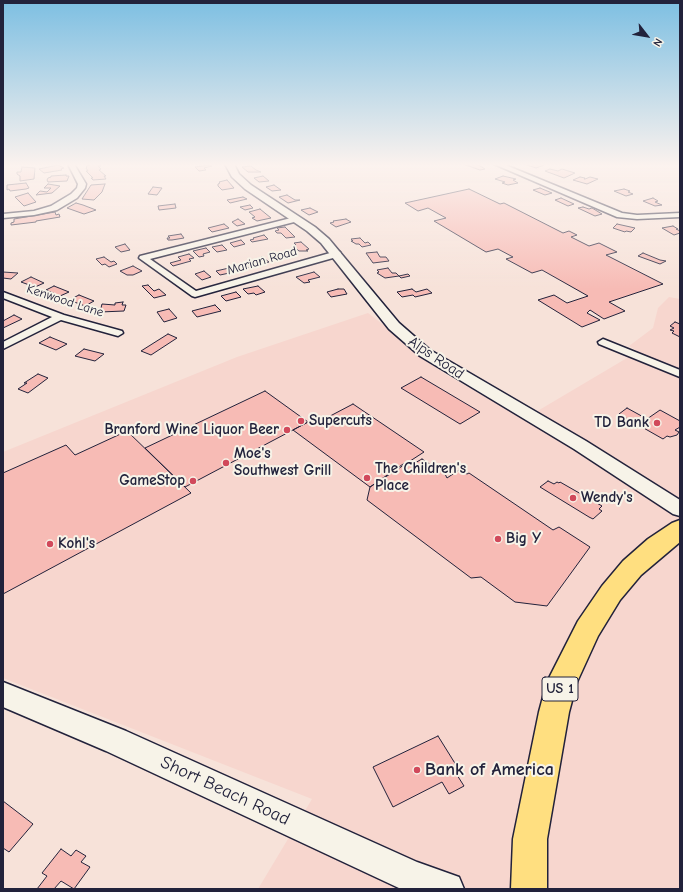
<!DOCTYPE html>
<html>
<head>
<meta charset="utf-8">
<style>
	body { margin:0 }
	#map { position:relative; width:683px; height:892px; overflow:hidden; background:#f7e2d9; font-family:"Comic Neue",sans-serif }
	canvas { display:block }
	.frame { position:absolute; inset:0; border:4px solid #22223b; pointer-events:none }
	.north { position:absolute; left:627px; top:16px; width:40px; height:40px; -webkit-text-stroke:3px #f7f3e8; paint-order:stroke; rotate:121deg; font-size:11px; font-weight:700; line-height:16px; text-align:center; color:#22223b }
	.north::after { content:''; display:block; margin:auto; width:14px; height:18px; background:#22223b; clip-path:polygon(50% 0,100% 100%,50% 72%,0 100%) }
</style>
</head>
<body>
<div id="map">
<canvas width="683" height="892"></canvas>
<div class="frame"></div>
<div class="north">N</div>
</div>
<script>
const c = document.querySelector('canvas').getContext('2d');
c.lineJoin = 'round';
function paint(path, color) { c.fillStyle = color; c.fill(path, 'evenodd'); }
const poly = rows => new Path2D(rows.map(r => 'M' + r).join(''));
function strokePath(path, color, width, dash) { c.strokeStyle = color; c.lineWidth = width; c.lineCap = dash ? 'butt' : 'round'; c.setLineDash(dash || []); c.stroke(path); }
function write(font, color, halo, rows, align = 'center') {
  c.font = font + ' "Comic Neue",sans-serif'; c.lineWidth = 4; c.setLineDash([]); c.textBaseline = 'middle'; c.strokeStyle = halo; c.fillStyle = color; for (const [text, x, y, turn = 0] of rows) {
    c.save(); c.translate(x, y); c.rotate((+turn || 0) * Math.PI / 180); c.textAlign = isNaN(turn) ? turn : align; if (halo) c.strokeText(text, 0, 0); c.fillText(text, 0, 0); c.restore();
  }
}
paint(poly([
	[669,297,680,299,680,889,258,889,312,799,3,678,3,452,237,357,368,313,385,326,407,347,445,374,524,419,627,358,637,351,629,346,653,328,658,308]
]), '#f7d6ce');
const building = poly([
	[94,164,99,164,101,166,98,166,101,169,99,170,106,176,104,176,106,179,93,180,91,178,93,178,86,171,88,171,86,168,87,167,86,166,94,164],
	[463,164,477,164,485,169,480,170,463,164],
	[524,164,541,164,544,165,536,168,524,164],
	[58,165,64,168,61,169,62,170,44,173,39,169,58,165],
	[210,165,212,166,204,168,206,170,199,171,195,167,210,165],
	[251,166,256,170,261,172,248,172,242,167,251,166],
	[22,167,35,168,34,179,20,181,20,176,17,174,17,172,21,172,22,167],
	[550,169,558,171,562,169,575,173,564,178,545,171,550,169],
	[66,175,66,176,69,176,67,181,48,182,47,180,48,178,51,177,51,176,66,175],
	[263,176,269,181,259,182,254,178,263,176],
	[503,176,516,179,513,180,518,183,508,185,502,183,505,182,495,179,503,176],
	[580,177,585,178,584,179,585,179,590,177,598,179,587,184,573,180,580,177],
	[227,180,234,188,222,190,218,186,218,184,220,183,219,182,227,180],
	[26,183,29,188,26,189,10,191,9,189,7,190,7,185,26,183],
	[48,184,60,186,52,193,36,195,40,191,47,192,51,188,44,188,48,184],
	[105,184,102,192,94,200,82,199,91,185,105,184],
	[274,185,281,190,272,191,266,187,274,185],
	[153,187,162,188,157,195,148,194,153,187],
	[540,188,552,193,545,195,533,190,540,188],
	[469,189,500,204,504,203,563,233,569,231,577,235,571,237,589,246,599,243,617,252,606,255,663,284,609,302,625,311,604,319,590,310,587,313,600,320,582,327,538,300,554,295,567,303,588,296,542,270,532,273,506,259,513,257,498,249,486,252,434,221,446,218,428,208,418,211,405,203,469,189],
	[624,189,630,191,628,192,633,194,626,196,614,191,624,189],
	[28,193,36,202,24,206,15,197,28,193],
	[287,195,295,200,300,200,288,203,279,197,287,195],
	[243,197,247,199,230,203,227,200,243,197],
	[561,198,574,204,568,206,555,200,561,198],
	[653,198,658,201,655,202,662,205,655,206,643,201,653,198],
	[76,203,83,205,96,210,84,214,67,208,76,203],
	[175,204,176,208,159,210,158,206,175,204],
	[250,205,253,208,245,210,240,207,250,205],
	[583,207,589,209,592,208,602,214,595,216,578,208,583,207],
	[310,208,318,212,309,215,301,210,310,208],
	[260,209,271,218,257,221,252,218,255,217,249,212,260,209],
	[55,212,56,215,59,214,60,217,36,221,36,222,11,225,11,223,14,222,14,219,55,212],
	[238,219,245,224,237,226,232,222,238,219],
	[346,219,351,222,336,227,330,223,334,222,333,221,346,219],
	[224,224,229,228,212,232,208,228,224,224],
	[617,224,635,228,631,232,626,231,625,232,613,228,617,224],
	[673,226,678,229,676,229,680,231,680,233,674,235,662,228,673,226],
	[285,227,295,237,286,238,281,233,277,233,275,231,279,230,277,228,285,227],
	[181,234,184,238,172,240,168,240,167,238,170,238,168,236,181,234],
	[264,235,268,239,252,242,250,240,254,239,253,238,264,235],
	[360,238,365,243,368,242,371,245,362,247,359,244,356,244,351,241,353,241,351,239,360,238],
	[241,240,245,244,234,247,230,243,241,240],
	[301,242,309,249,306,250,308,251,299,251,293,246,296,245,294,243,301,242],
	[125,244,130,250,121,252,115,247,125,244],
	[222,245,227,250,217,252,212,247,222,245],
	[206,248,210,252,203,254,204,256,199,257,193,251,206,248],
	[377,252,380,257,386,257,389,261,373,263,366,253,377,252],
	[643,253,660,260,666,261,660,264,638,256,643,253],
	[189,254,194,258,189,259,191,261,173,266,170,263,181,260,178,257,189,254],
	[281,254,287,257,276,260,272,256,281,254],
	[104,257,111,262,114,261,117,264,109,267,105,264,102,265,96,259,104,257],
	[262,257,269,262,259,265,253,261,258,260,256,259,262,257],
	[246,263,251,267,241,270,236,266,246,263],
	[133,266,142,271,133,275,127,275,120,271,133,266],
	[229,268,234,272,220,275,216,271,229,268],
	[388,268,392,273,396,273,399,276,408,274,410,276,401,278,399,276,385,278,377,273,379,272,377,270,388,268],
	[204,271,211,277,202,280,195,274,204,271],
	[3,272,18,273,11,279,3,278,3,272],
	[314,272,320,277,308,280,310,282,304,283,296,277,314,272],
	[31,277,44,283,35,287,21,282,31,277],
	[148,285,154,291,159,289,166,295,154,298,142,286,148,285],
	[54,286,69,292,60,296,46,290,54,286],
	[258,286,265,292,256,295,254,293,248,294,243,289,258,286],
	[338,289,344,289,347,294,331,297,327,292,338,289],
	[412,289,416,292,427,289,432,293,415,297,413,295,402,297,397,292,412,289],
	[236,292,241,297,226,301,221,296,236,292],
	[79,295,94,301,85,306,69,300,79,295],
	[123,302,122,305,126,305,124,311,100,312,102,304,115,305,115,303,123,302],
	[215,305,221,311,197,317,192,311,215,305],
	[169,309,177,318,164,322,157,312,169,309],
	[14,315,22,319,3,328,3,321,14,315],
	[675,322,680,324,680,337,672,333,674,331,670,330,674,328,670,326,675,322],
	[168,334,177,338,151,355,141,351,168,334],
	[50,337,67,344,56,350,39,343,50,337],
	[84,349,104,354,95,361,75,356,84,349],
	[38,374,48,378,28,393,18,389,27,383,24,383,38,374],
	[421,377,480,412,460,424,401,388,421,377],
	[265,391,308,422,185,487,145,448,265,391],
	[353,404,424,452,370,487,293,430,308,422,313,425,353,404],
	[627,408,647,419,660,410,680,421,680,427,675,430,679,432,677,435,670,437,667,436,663,439,619,414,627,408],
	[127,431,191,493,3,594,3,473,66,445,75,455,127,431],
	[422,459,445,474,447,478,459,470,467,474,469,473,553,530,559,527,590,547,547,606,515,602,481,577,471,578,367,500,370,487,406,462,410,465,413,464,422,459],
	[548,481,554,484,557,482,559,483,560,482,602,506,599,509,602,511,593,519,589,517,540,487,548,481],
	[438,736,461,773,457,775,464,786,449,794,442,782,393,807,373,767,438,736],
	[3,801,33,824,9,852,3,848,3,801],
	[61,849,71,856,76,850,86,856,81,862,90,867,74,889,61,881,54,889,37,889,47,876,42,873,61,849]
]);
paint(building, '#f7bbb5');
strokePath(building, '#22223b', 1);
const minor = poly([
	[68,164,74,164,86,184,85,188,77,198,57,210,34,215,3,218,3,214,34,211,51,206,71,194,77,188,78,184,68,164],
	[494,164,503,164,622,213,637,215,680,213,680,217,637,219,617,217,494,164],
	[295,217,298,217,298,221,150,259,196,291,337,251,340,252,341,254,340,256,195,297,192,296,139,258,140,256,295,217],
	[3,292,64,315,122,331,123,333,118,336,61,320,3,349,3,342,52,317,3,298,3,292],
	[603,339,680,370,680,377,599,344,598,342,603,339]
]);
const tertiary = poly([
	[225,164,234,164,239,174,251,185,315,227,329,239,399,323,430,350,586,441,680,500,680,516,673,514,574,449,420,356,389,329,321,243,307,231,245,189,232,177,225,164]
]);
const secondary = poly([
	[3,682,126,731,417,862,459,877,464,889,401,889,106,751,3,707,3,682]
]);
const primary = poly([
	[680,520,680,542,641,575,620,600,598,636,577,682,569,712,547,839,547,889,511,889,513,839,539,712,547,682,578,621,602,586,623,561,648,539,672,523,680,520]
]);
strokePath(minor, '#22223b', 3);
strokePath(tertiary, '#22223b', 3);
strokePath(secondary, '#22223b', 3);
strokePath(primary, '#22223b', 3);
paint(minor, '#f7f3e8');
paint(tertiary, '#f7f3e8');
paint(secondary, '#f7f3e8');
paint(primary, '#ffdf80');
const sky = c.createLinearGradient(0, 0, 0, 289);
sky.addColorStop(0, '#7dbfe2');
sky.addColorStop(0.57, '#fbf2ee');
sky.addColorStop(1, '#fbf2ee00');
c.fillStyle = sky;
c.fillRect(0, 0, 683, 289);
for (const [x, y, r, color] of [
	[301,421,4,"#d1495b"],
	[657,423,4,"#d1495b"],
	[287,430,4,"#d1495b"],
	[226,463,4,"#d1495b"],
	[367,478,4,"#d1495b"],
	[193,481,4,"#d1495b"],
	[573,498,4,"#d1495b"],
	[498,539,4,"#d1495b"],
	[50,544,4,"#d1495b"],
	[417,770,4,"#d1495b"]
]) { const dot = new Path2D(); dot.arc(x, y, r, 0, 2 * Math.PI); c.fillStyle = color; c.fill(dot); strokePath(dot, '#f7f3e8', 1.5); }
write('13px', '#22223b', '#f7f3e8', [
	["Marian Road",262,261,-16],
	["Kenwood Lane",65,301,18]
]);
for (const [x, y, w] of [
	[560,689,36]
]) { const box = new Path2D(); box.roundRect(x - w / 2, y - 12, w, 24, 3); c.fillStyle = '#f7f3e8'; c.fill(box); strokePath(box, '#22223b', 1); }
write('bold 14px', '#22223b', null, [
	["US 1",560,689]
]);
write('15px', '#22223b', '#f7f3e8', [
	["Alps Road",436,358,34]
]);
write('bold 15px', '#22223b', '#f7f3e8', [
	["Supercuts",309,421],
	["TD Bank",649,423,"right"],
	["Branford Wine Liquor Beer",279,430,"right"],
	["Moe's",234,454],
	["Southwest Grill",234,471],
	["The Children's",375,469],
	["Place",375,486],
	["GameStop",185,481,"right"],
	["Wendy's",581,498],
	["Big Y",506,539],
	["Kohl's",58,544]
], 'left');
write('bold 18px', '#22223b', '#f7f3e8', [
	["Bank of America",425,770]
], 'left');
write('18px', '#22223b', '#f7f3e8', [
	["Short Beach Road",225,791,25]
]);
</script>
</body>
</html>
